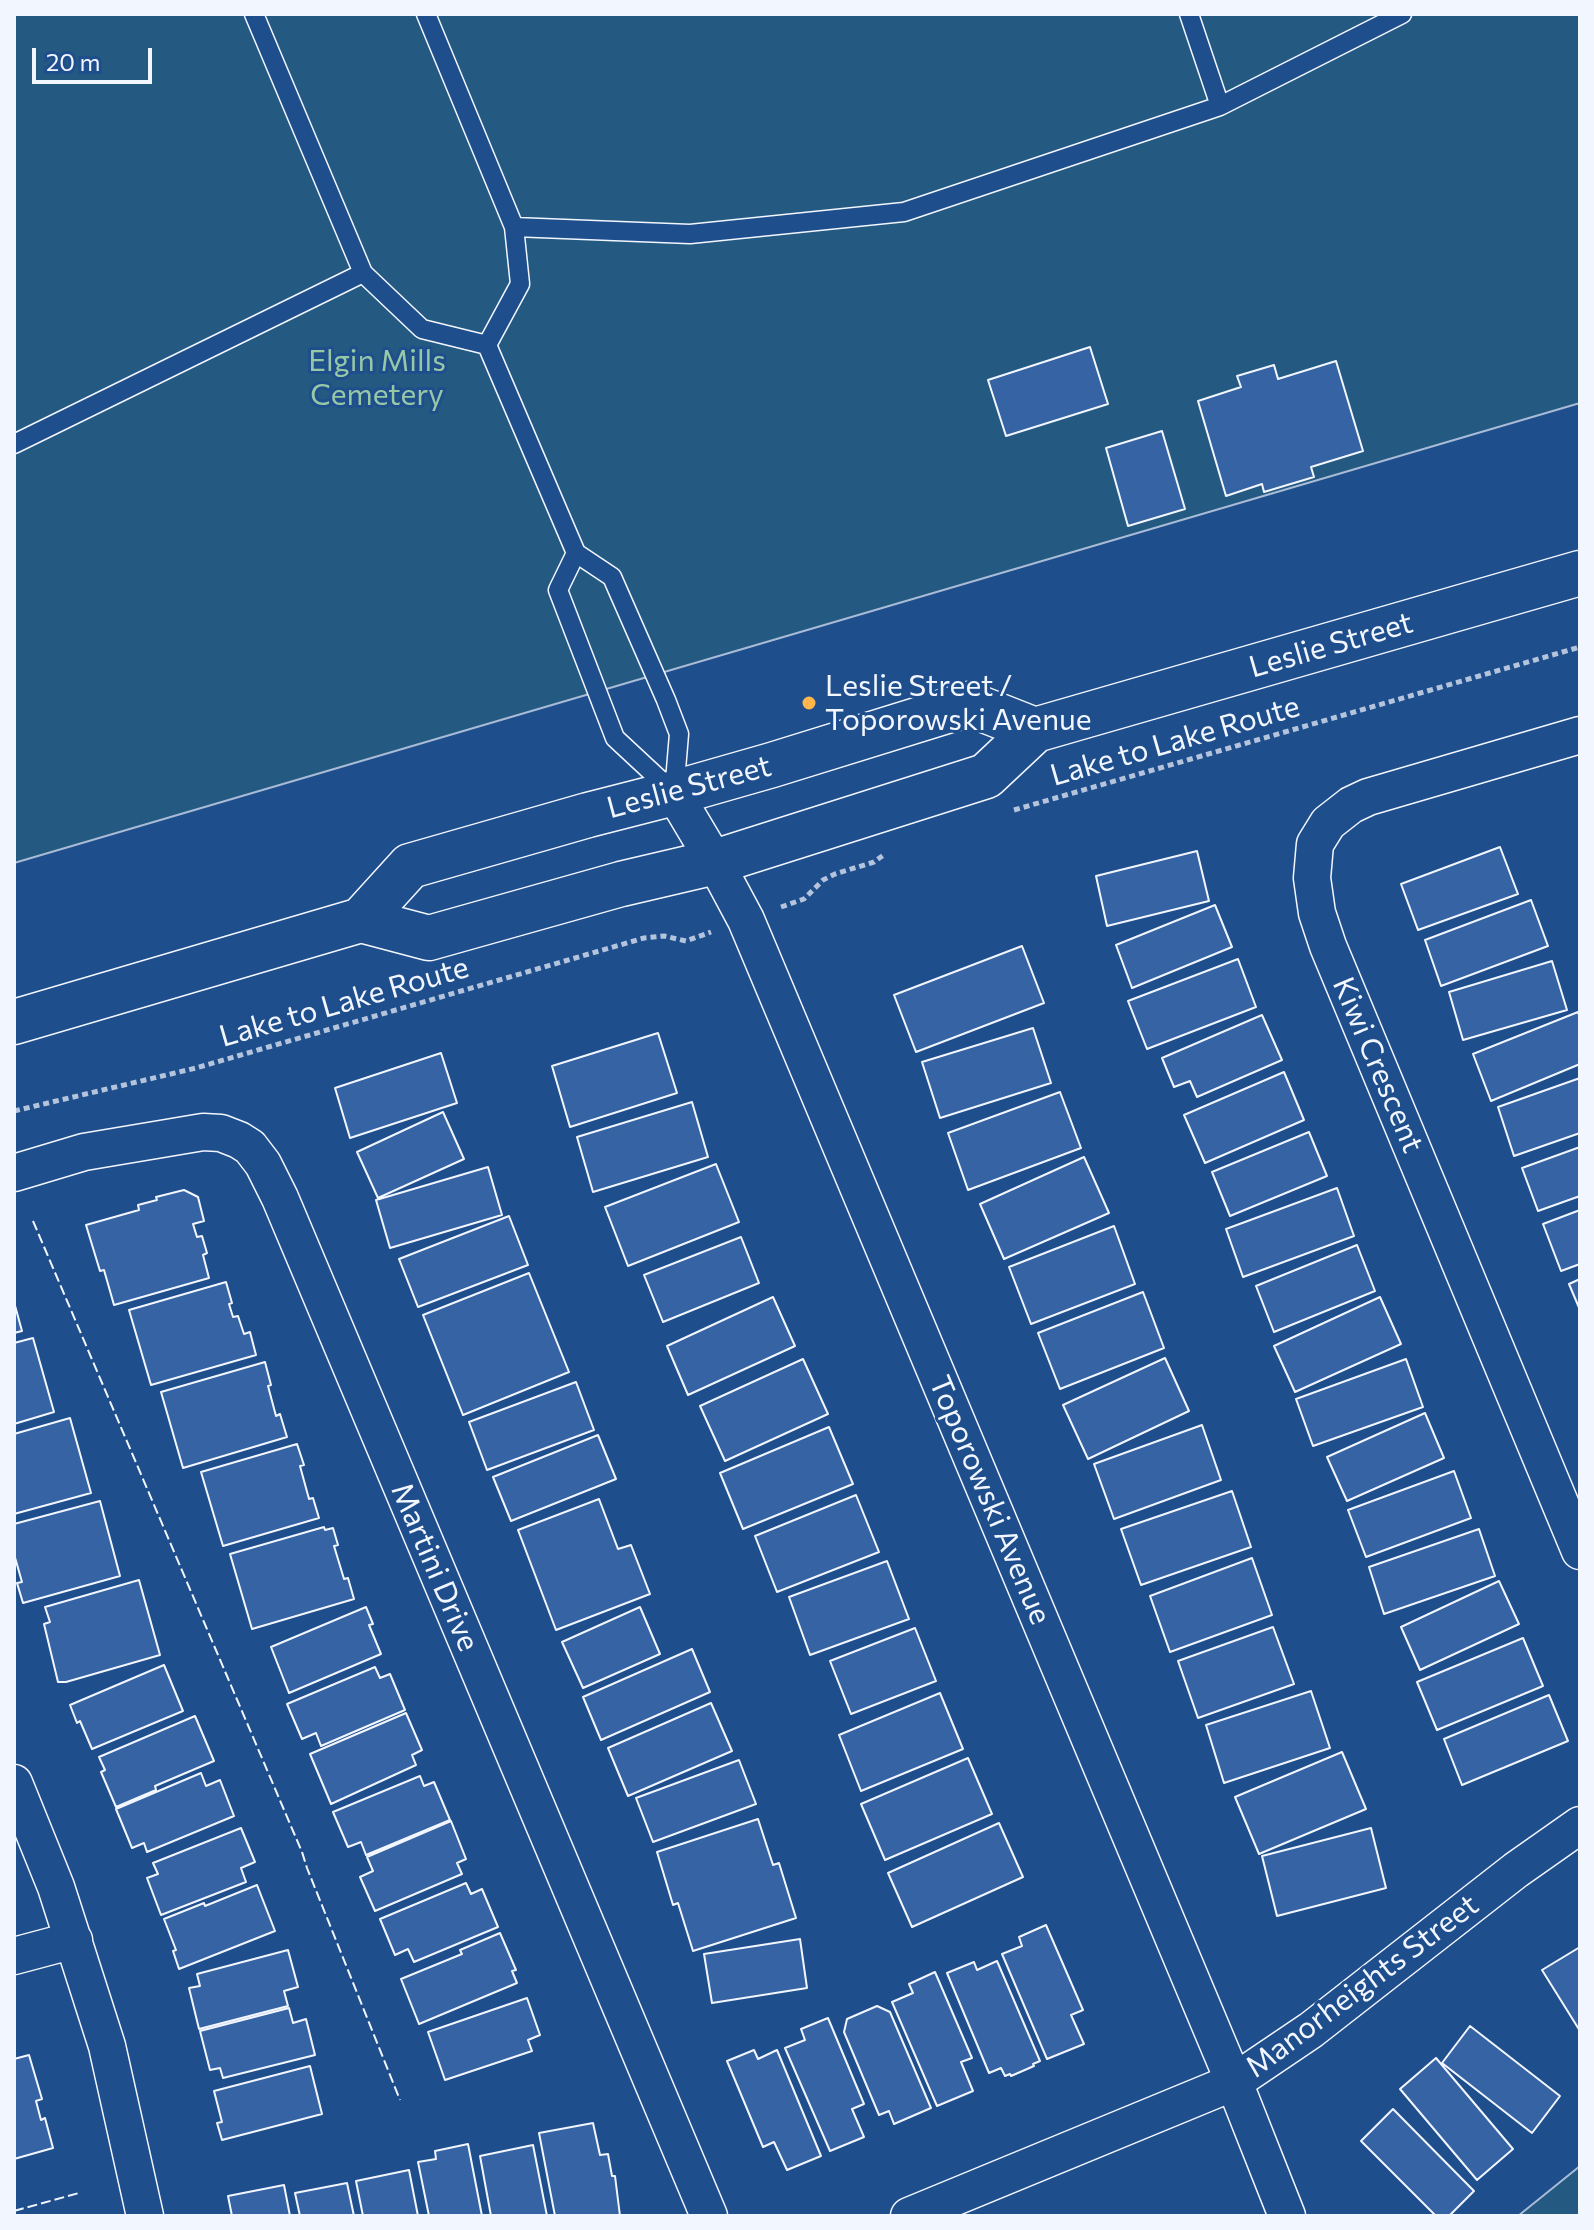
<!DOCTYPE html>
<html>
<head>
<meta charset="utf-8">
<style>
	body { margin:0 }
	#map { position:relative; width:1594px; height:2230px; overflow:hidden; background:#1f4e8c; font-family:Commissioner,sans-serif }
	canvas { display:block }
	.frame { position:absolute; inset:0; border:16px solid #f2f6ff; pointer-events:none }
	.scale { position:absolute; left:32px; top:48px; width:120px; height:36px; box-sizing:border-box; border:4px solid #f2f6ff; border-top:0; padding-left:10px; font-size:24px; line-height:28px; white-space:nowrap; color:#f2f6ff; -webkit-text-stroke:6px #1f4e8c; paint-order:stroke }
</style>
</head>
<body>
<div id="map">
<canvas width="1594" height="2230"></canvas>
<div class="frame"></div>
<div class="scale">20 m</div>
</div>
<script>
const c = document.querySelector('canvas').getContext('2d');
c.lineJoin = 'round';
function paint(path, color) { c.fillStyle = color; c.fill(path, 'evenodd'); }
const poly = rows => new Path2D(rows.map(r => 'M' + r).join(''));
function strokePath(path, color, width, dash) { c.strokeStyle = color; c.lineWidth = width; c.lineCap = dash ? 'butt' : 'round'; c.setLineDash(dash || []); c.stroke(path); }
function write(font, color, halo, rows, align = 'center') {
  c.font = font + ' Commissioner,sans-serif'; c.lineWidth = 6; c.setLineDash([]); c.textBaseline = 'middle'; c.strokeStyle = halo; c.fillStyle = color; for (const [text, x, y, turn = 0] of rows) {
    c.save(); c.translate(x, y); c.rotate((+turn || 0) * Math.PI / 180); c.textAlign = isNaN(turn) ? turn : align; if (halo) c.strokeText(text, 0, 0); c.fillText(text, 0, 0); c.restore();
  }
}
const green = poly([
	[14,14,1580,14,1580,403,14,863,14,14],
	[1580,2166,1580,2216,1518,2216,1580,2166]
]);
paint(green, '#245a82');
strokePath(green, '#a8bbd7', 2);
const building = poly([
	[1090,347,1108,404,1006,436,988,380,1090,347],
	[1336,361,1363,451,1311,467,1314,477,1264,492,1262,484,1226,496,1198,401,1241,387,1237,376,1274,365,1278,379,1336,361],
	[1162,431,1185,509,1128,526,1106,448,1162,431],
	[1500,847,1518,894,1418,930,1401,884,1500,847],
	[1197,851,1209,901,1107,926,1096,876,1197,851],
	[1531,900,1548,946,1441,986,1425,940,1531,900],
	[1215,905,1232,947,1132,988,1116,945,1215,905],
	[1022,946,1044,1003,916,1052,894,995,1022,946],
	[1238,959,1256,1007,1147,1049,1128,1001,1238,959],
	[1552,961,1567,1010,1463,1040,1449,992,1552,961],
	[1578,1012,1580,1018,1580,1064,1491,1101,1473,1054,1578,1012],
	[1262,1015,1282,1060,1197,1097,1190,1081,1174,1087,1162,1058,1262,1015],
	[1033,1028,1051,1083,940,1118,922,1062,1033,1028],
	[658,1033,677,1093,570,1127,552,1066,658,1033],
	[441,1053,457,1103,350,1138,335,1088,441,1053],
	[1284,1072,1304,1120,1205,1163,1184,1115,1284,1072],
	[1580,1078,1580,1133,1514,1156,1498,1107,1580,1078],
	[1060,1092,1081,1148,968,1190,948,1133,1060,1092],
	[692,1102,708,1157,593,1192,577,1137,692,1102],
	[443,1112,464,1159,378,1198,357,1152,443,1112],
	[1309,1132,1327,1176,1230,1216,1212,1172,1309,1132],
	[1580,1147,1580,1196,1538,1211,1522,1168,1580,1147],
	[1084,1157,1109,1213,1004,1259,980,1204,1084,1157],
	[716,1164,739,1222,628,1266,605,1207,716,1164],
	[488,1167,502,1215,390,1248,376,1200,488,1167],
	[1337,1188,1354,1236,1243,1277,1226,1229,1337,1188],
	[184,1190,198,1197,204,1221,193,1224,197,1237,202,1236,207,1253,203,1255,209,1278,114,1305,104,1270,100,1271,86,1225,139,1210,138,1205,157,1200,156,1197,184,1190],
	[1580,1210,1580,1264,1561,1271,1543,1224,1580,1210],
	[509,1216,528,1265,418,1307,399,1259,509,1216],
	[1114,1226,1135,1284,1031,1324,1009,1267,1114,1226],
	[741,1237,759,1283,663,1322,644,1275,741,1237],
	[1357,1245,1375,1291,1274,1332,1256,1286,1357,1245],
	[529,1273,569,1372,463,1415,423,1315,529,1273],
	[1580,1279,1580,1310,1569,1284,1580,1279],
	[226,1282,232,1303,229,1304,233,1317,238,1316,244,1334,250,1332,256,1355,151,1385,129,1310,226,1282],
	[1143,1292,1164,1348,1060,1389,1038,1333,1143,1292],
	[773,1297,795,1346,688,1395,667,1346,773,1297],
	[1380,1297,1401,1344,1295,1392,1274,1346,1380,1297],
	[14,1302,22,1331,14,1333,14,1302],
	[33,1338,54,1412,14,1424,14,1343,33,1338],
	[1165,1358,1189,1411,1088,1459,1063,1405,1165,1358],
	[803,1359,828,1414,725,1461,700,1406,803,1359],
	[1406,1359,1423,1407,1313,1446,1296,1399,1406,1359],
	[265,1362,271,1385,268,1386,276,1416,280,1414,287,1437,183,1468,161,1392,265,1362],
	[576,1382,594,1430,487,1470,469,1422,576,1382],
	[1425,1413,1444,1458,1347,1501,1327,1457,1425,1413],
	[70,1418,91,1493,14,1514,14,1434,70,1418],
	[1202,1425,1221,1480,1114,1519,1094,1464,1202,1425],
	[829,1427,853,1484,743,1529,720,1473,829,1427],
	[598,1435,616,1479,511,1521,493,1477,598,1435],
	[297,1444,304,1465,300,1466,309,1499,313,1498,319,1518,223,1546,201,1472,297,1444],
	[1454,1471,1471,1518,1366,1557,1348,1510,1454,1471],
	[1232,1491,1251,1547,1141,1585,1121,1529,1232,1491],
	[856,1495,879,1552,777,1592,755,1536,856,1495],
	[599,1499,618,1549,631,1545,650,1594,556,1630,518,1530,599,1499],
	[100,1501,120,1576,23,1603,17,1583,22,1582,14,1554,14,1524,100,1501],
	[324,1527,325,1530,333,1528,338,1545,334,1546,344,1579,348,1578,354,1599,252,1629,230,1554,324,1527],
	[1479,1529,1495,1576,1384,1614,1369,1567,1479,1529],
	[1252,1558,1272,1615,1170,1652,1150,1596,1252,1558],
	[887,1561,909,1619,810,1655,789,1597,887,1561],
	[139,1580,160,1655,66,1682,58,1682,44,1624,50,1622,45,1607,139,1580],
	[1499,1581,1519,1624,1420,1670,1401,1627,1499,1581],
	[366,1607,373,1624,369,1625,381,1654,289,1693,271,1647,366,1607],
	[640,1607,660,1654,583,1688,562,1642,640,1607],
	[1273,1627,1294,1684,1198,1718,1178,1661,1273,1627],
	[915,1628,936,1681,851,1714,830,1661,915,1628],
	[1523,1638,1543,1686,1437,1730,1417,1682,1523,1638],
	[692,1649,710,1692,601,1740,583,1697,692,1649],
	[164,1665,183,1711,92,1749,80,1721,77,1723,70,1705,164,1665],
	[375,1667,380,1678,390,1674,405,1710,321,1746,316,1733,302,1739,287,1704,375,1667],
	[1311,1691,1330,1748,1224,1783,1206,1725,1311,1691],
	[940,1693,963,1749,861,1791,839,1735,940,1693],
	[1549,1695,1568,1741,1462,1785,1444,1739,1549,1695],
	[711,1703,732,1751,628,1796,608,1748,711,1703],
	[406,1713,422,1750,412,1755,416,1765,331,1804,310,1754,406,1713],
	[195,1716,214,1761,155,1786,156,1790,116,1807,101,1772,105,1770,99,1757,195,1716],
	[1342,1752,1366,1809,1259,1854,1235,1797,1342,1752],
	[968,1758,992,1814,885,1860,861,1804,968,1758],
	[739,1760,756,1804,653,1842,636,1798,739,1760],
	[201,1773,206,1786,220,1780,234,1816,147,1852,144,1843,132,1848,116,1809,201,1773],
	[420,1776,424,1786,434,1782,450,1820,366,1855,361,1842,348,1847,333,1812,420,1776],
	[758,1819,773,1865,779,1863,796,1918,693,1951,678,1903,673,1905,657,1852,758,1819],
	[451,1821,466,1859,457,1863,462,1874,375,1911,360,1877,373,1871,367,1857,451,1821],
	[999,1823,1023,1877,912,1927,888,1873,999,1823],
	[241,1828,255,1862,241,1868,246,1882,161,1915,147,1878,158,1874,153,1863,241,1828],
	[1371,1828,1386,1888,1277,1916,1262,1856,1371,1828],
	[466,1883,471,1894,482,1889,498,1927,414,1962,408,1949,395,1955,380,1919,466,1883],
	[257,1885,275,1931,179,1969,173,1951,176,1950,164,1919,204,1903,205,1906,257,1885],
	[1046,1925,1083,2010,1071,2015,1084,2044,1047,2059,1002,1954,1022,1946,1019,1937,1046,1925],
	[500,1933,516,1970,512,1971,517,1983,419,2024,401,1979,462,1954,460,1950,500,1933],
	[800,1939,807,1988,712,2003,704,1954,800,1939],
	[1580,1947,1580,2031,1542,1970,1580,1947],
	[288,1950,298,1987,284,1991,288,2006,199,2029,189,1988,200,1986,197,1974,288,1950],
	[997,1961,1040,2061,1033,2064,1034,2066,1011,2076,1010,2074,1005,2076,1001,2068,989,2073,947,1973,974,1962,977,1970,997,1961],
	[935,1972,972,2058,961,2062,973,2091,937,2106,892,2002,913,1993,909,1984,935,1972],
	[527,1998,540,2035,528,2040,532,2051,445,2080,428,2032,527,1998],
	[877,2006,890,2012,931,2108,894,2124,889,2111,879,2115,844,2032,847,2019,877,2006],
	[289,2008,293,2023,306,2019,315,2055,223,2078,220,2068,210,2070,200,2031,289,2008],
	[828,2018,864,2104,852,2109,864,2137,830,2151,785,2048,805,2040,801,2029,828,2018],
	[1470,2026,1560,2096,1532,2133,1442,2063,1470,2026],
	[754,2050,758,2059,777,2050,821,2156,787,2170,774,2142,763,2147,727,2061,754,2050],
	[29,2055,42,2099,36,2101,41,2120,45,2118,53,2148,14,2159,14,2059,29,2055],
	[1436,2058,1513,2149,1477,2180,1400,2089,1436,2058],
	[310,2066,322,2114,222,2140,217,2123,222,2122,214,2091,310,2066],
	[1393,2109,1474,2191,1449,2216,1436,2216,1361,2141,1393,2109],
	[593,2123,600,2155,608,2154,612,2176,615,2176,620,2216,555,2216,539,2133,593,2123],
	[468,2144,482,2216,429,2216,418,2162,436,2159,435,2151,468,2144],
	[533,2145,547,2216,491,2216,480,2156,533,2145],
	[409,2170,418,2216,363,2216,356,2181,409,2170],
	[347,2183,354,2216,300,2216,295,2193,347,2183],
	[284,2185,290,2216,232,2216,228,2196,284,2185]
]);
paint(building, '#3563a3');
strokePath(building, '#f2f6ff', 2);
const lane = poly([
	[254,14,363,273,422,329,487,345,520,284,514,227,426,14],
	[1220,106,1402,14],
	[514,227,690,234,904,212,1220,106,1189,14],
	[487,345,576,553,612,577,666,700,679,734,674,793],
	[14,444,363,273],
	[576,553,558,590,615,738,672,791]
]);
const street = poly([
	[1580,735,1368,797,1351,805,1328,823,1315,844,1312,878,1317,913,1328,946,1580,1551],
	[674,793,715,862,746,920,1234,2082,1287,2216],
	[14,1173,84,1152,203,1132,221,1133,239,1140,250,1147,263,1164,280,1198,709,2216],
	[14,1783,56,1887,107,2046,145,2216],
	[14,1956,74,1940],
	[909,2216,1234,2082,1311,2030,1516,1870,1580,1825]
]);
const secondary = poly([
	[361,920,410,866,588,815,674,793,772,765,969,704,1035,730],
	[14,1022,361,920,429,938,621,884,715,862,986,776,1035,730,1580,573]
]);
strokePath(lane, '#f2f6ff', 21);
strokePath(street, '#f2f6ff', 39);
strokePath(secondary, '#f2f6ff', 47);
strokePath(poly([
	[1014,810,1580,647],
	[781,907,804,899,823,880,835,874,874,862,885,854],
	[14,1111,196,1068,644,938,664,936,686,941,711,932]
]), '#b3c4dc', 5, [6, 4]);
strokePath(lane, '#1f4e8c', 18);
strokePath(street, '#1f4e8c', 36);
strokePath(secondary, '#1f4e8c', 44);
strokePath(poly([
	[33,1221,302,1852,307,1868,400,2100],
	[14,2211,79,2193]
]), '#f2f6ff', 2, [10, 4]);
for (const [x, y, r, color] of [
	[809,703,8,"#ffb74d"]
]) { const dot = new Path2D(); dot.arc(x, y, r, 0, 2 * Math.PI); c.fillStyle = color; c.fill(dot); strokePath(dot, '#1f4e8c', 3); }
write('30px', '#97c8a6', '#1f4e8c', [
	["Elgin Mills",377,361],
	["Cemetery",377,395]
]);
write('30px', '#f2f6ff', '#1f4e8c', [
	["Leslie Street",1331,645,-16],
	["Lake to Lake Route",1175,741,-16],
	["Leslie Street",689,787,-15],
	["Lake to Lake Route",344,1002,-16],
	["Kiwi Crescent",1378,1065,67],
	["Toporowski Avenue",990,1500,67],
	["Martini Drive",435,1567,67],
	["Manorheights Street",1362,1986,-37]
]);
write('30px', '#f2f6ff', '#1f4e8c', [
	["Leslie Street /",825,686],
	["Toporowski Avenue",825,720]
], 'left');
</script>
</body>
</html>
